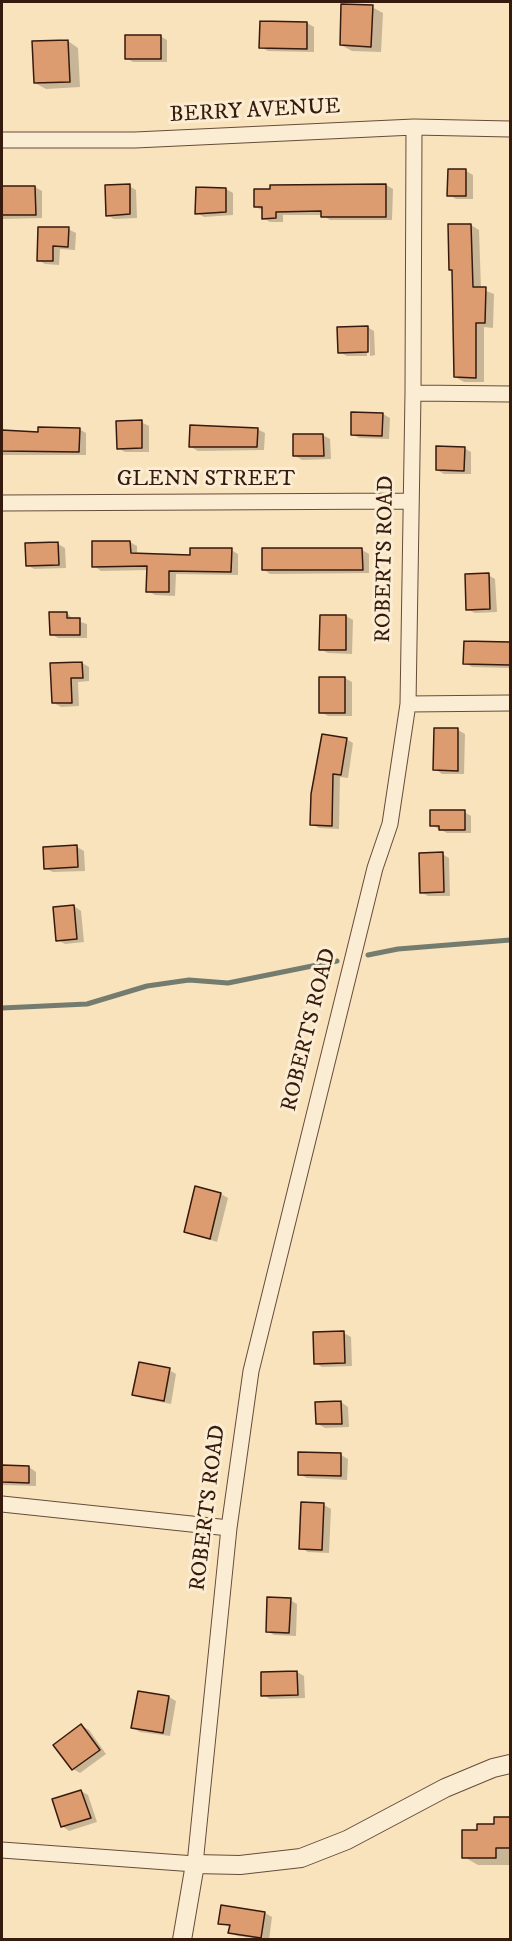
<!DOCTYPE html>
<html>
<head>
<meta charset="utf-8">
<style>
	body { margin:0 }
	#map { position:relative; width:512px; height:1941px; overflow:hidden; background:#f9e3bc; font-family:"IM FELL DW Pica",serif }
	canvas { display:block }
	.frame { position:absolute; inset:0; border:3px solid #361a0e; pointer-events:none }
</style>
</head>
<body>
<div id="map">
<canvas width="512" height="1941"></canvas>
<div class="frame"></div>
</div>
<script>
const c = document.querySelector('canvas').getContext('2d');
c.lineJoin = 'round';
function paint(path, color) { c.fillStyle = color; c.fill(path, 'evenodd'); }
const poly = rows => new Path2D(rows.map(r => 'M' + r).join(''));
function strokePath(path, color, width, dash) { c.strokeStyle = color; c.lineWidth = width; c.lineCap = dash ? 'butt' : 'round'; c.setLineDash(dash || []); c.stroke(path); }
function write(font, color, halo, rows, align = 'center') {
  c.font = font + ' "IM FELL DW Pica",serif'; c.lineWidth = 6; c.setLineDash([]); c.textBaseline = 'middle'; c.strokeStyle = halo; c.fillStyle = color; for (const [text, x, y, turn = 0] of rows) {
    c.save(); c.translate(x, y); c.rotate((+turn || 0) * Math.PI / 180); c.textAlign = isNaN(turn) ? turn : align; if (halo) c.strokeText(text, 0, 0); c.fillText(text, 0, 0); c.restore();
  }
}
paint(poly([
	[372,7,383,13,381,52,352,51,341,45],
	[307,23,314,27,314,52,268,51,261,47],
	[160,36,167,40,167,62,133,62,126,58],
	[68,41,78,48,80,87,46,89,35,83],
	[450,170,466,171,473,175,473,199,456,199,449,195],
	[386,185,393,189,392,220,330,220,322,215,283,215,283,222,270,222,263,218,263,211,256,207],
	[129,186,136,190,137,218,114,219,107,215],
	[35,187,42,191,42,218,2,219,2,188],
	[226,189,233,193,233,215,204,217,197,213],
	[471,225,479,230,481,289,494,294,493,328,484,327,484,382,464,382,455,377],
	[68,229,76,233,75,250,60,249,59,265,45,264,38,260],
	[367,327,374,331,375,355,370,356,369,329,366,329,367,356,347,356,339,352],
	[383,414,390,418,389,439,359,438,352,434],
	[141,422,149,426,149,452,125,452,118,448],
	[79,429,86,433,86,455,2,455,2,432,39,433],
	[257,429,265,433,264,450,198,451,191,447],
	[323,435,330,439,331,459,302,460,294,455],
	[464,448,471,452,471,474,444,474,437,470],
	[130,542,137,546,137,555,192,556,231,550,238,554,238,575,176,574,175,596,155,595,148,591,148,570,101,571,94,566],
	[27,544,58,544,65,548,66,568,34,569,27,565],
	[362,550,369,554,369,573,270,574,263,569],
	[488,575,495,579,497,612,475,613,467,609],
	[67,613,74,620,87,624,87,638,58,638,51,634,51,614],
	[346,616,353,620,352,654,328,653,320,649],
	[465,643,510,644,510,668,472,667,465,663],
	[82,663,89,667,89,681,78,682,79,706,61,707,54,703,52,665],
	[345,678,352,682,352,716,328,716,321,712],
	[458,730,465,734,464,774,442,774,435,769],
	[346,739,353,743,348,778,340,777,339,829,319,828,312,824],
	[464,812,471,816,471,833,447,833,431,825],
	[77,847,84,851,85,871,53,872,45,868],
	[442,854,449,858,450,896,428,896,421,892],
	[74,906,81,911,84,942,65,944,58,940],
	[221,1194,228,1198,217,1242,186,1232],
	[344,1333,351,1337,352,1366,322,1367,315,1363],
	[169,1370,176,1374,171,1404,141,1398,134,1394],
	[341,1402,348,1407,349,1427,325,1428,318,1424],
	[341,1455,348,1459,347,1480,307,1478,299,1474],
	[2,1467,29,1467,36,1472,36,1486,2,1485],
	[324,1505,331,1509,329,1553,308,1552,301,1548],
	[290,1600,297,1604,296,1636,274,1635,267,1631],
	[2,1661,3,1662,2,1698],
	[297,1672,304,1676,305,1698,270,1699,263,1695],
	[169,1697,176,1701,170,1736,140,1732,133,1728],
	[82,1726,89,1730,106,1754,80,1773,73,1769],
	[81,1791,88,1795,97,1822,69,1831,62,1826],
	[510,1818,510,1865,478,1865,464,1857,479,1832,495,1825,495,1819],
	[222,1907,265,1913,272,1917,269,1940,237,1936,230,1932,231,1927,220,1923]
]), '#0003');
strokePath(poly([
	[368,955,398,949,510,940],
	[2,1008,87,1004,147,986,189,980,228,983,337,961]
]), '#747c6f', 5);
const building = poly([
	[341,4,373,5,371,47,340,45,341,4],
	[260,21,307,22,307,49,259,48,260,21],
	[125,35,161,35,161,59,125,59,125,35],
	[68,40,70,82,34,83,32,41,68,40],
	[448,169,466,169,466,196,447,196,448,169],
	[130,184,130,214,106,216,105,185,130,184],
	[386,184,386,217,321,217,321,211,276,212,276,218,262,219,262,207,254,207,254,189,270,189,270,185,386,184],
	[2,186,35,186,36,215,2,215,2,186],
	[196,187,226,188,226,212,195,214,196,187],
	[448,224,471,224,473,287,486,287,485,323,476,323,476,378,454,377,452,270,449,270,448,224],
	[38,227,69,227,68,247,53,246,53,261,37,261,38,227],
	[368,326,368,352,338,353,337,327,368,326],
	[351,412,383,413,382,436,351,435,351,412],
	[142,420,142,448,117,449,116,421,142,420],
	[190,425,258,428,257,447,189,447,190,425],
	[38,427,80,428,79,452,2,451,2,430,38,432,38,427],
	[293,434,323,434,324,456,293,456,293,434],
	[436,446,465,447,464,471,436,470,436,446],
	[92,541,130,541,131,553,190,555,190,548,232,548,231,572,169,571,169,592,146,592,147,566,92,567,92,541],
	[58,542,59,565,26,566,25,543,58,542],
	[262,548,362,548,363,570,262,570,262,548],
	[489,573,490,609,466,610,465,574,489,573],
	[49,612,67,612,67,618,80,618,80,635,50,635,49,612],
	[320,615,346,615,346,650,319,650,320,615],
	[464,641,510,642,510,665,463,664,464,641],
	[82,662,83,678,71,678,72,703,52,703,50,663,82,662],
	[319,677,345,677,345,713,319,713,319,677],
	[434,728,458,728,458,771,433,770,434,728],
	[322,734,347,738,341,775,333,774,332,826,310,825,311,794,322,734],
	[430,810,465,810,465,830,439,830,439,826,430,826,430,810],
	[77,845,78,867,44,869,43,847,77,845],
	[443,852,444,892,420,893,419,853,443,852],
	[74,905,77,939,56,941,53,907,74,905],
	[195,1186,221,1193,210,1239,184,1232,195,1186],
	[344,1331,345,1363,314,1364,313,1332,344,1331],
	[139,1362,170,1368,164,1401,132,1395,139,1362],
	[341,1401,342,1424,316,1424,315,1402,341,1401],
	[298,1452,341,1453,341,1476,298,1475,298,1452],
	[2,1465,29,1466,29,1483,2,1482,2,1465],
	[301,1502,324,1503,322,1550,299,1549,301,1502],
	[267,1597,291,1598,289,1633,266,1632,267,1597],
	[297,1671,298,1695,261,1696,261,1672,297,1671],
	[138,1691,169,1696,163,1733,131,1728,138,1691],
	[81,1724,100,1750,72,1770,53,1745,81,1724],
	[81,1790,91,1818,61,1827,52,1799,81,1790],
	[494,1817,510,1817,510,1848,496,1848,496,1858,462,1858,462,1830,477,1830,477,1824,494,1824,494,1817],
	[221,1905,265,1912,261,1938,228,1933,230,1925,218,1924,221,1905]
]);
paint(building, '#dd9b70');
strokePath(building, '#361a0e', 1.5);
const minor = poly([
	[2,140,135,140,414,127,510,129],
	[413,393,510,394],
	[2,503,410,501],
	[408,704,510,703],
	[2,1504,229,1528],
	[2,1850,195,1864,229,1528,251,1371,375,868,390,824,408,704,413,393,414,127]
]);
const tertiary = poly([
	[182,1940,195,1864,240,1865,301,1858,347,1840,445,1788,493,1768,510,1764]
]);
strokePath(minor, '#674c3a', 17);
strokePath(tertiary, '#674c3a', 20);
strokePath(minor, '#fbedd3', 15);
strokePath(tertiary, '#fbedd3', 18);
write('22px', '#361a0e', '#fbedd3', [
	["BERRY AVENUE",255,112,-3],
	["GLENN STREET",206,480],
	["ROBERTS ROAD",386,559,-89],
	["ROBERTS ROAD",310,1030,-76],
	["ROBERTS ROAD",209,1508,-83]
]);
</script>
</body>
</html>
